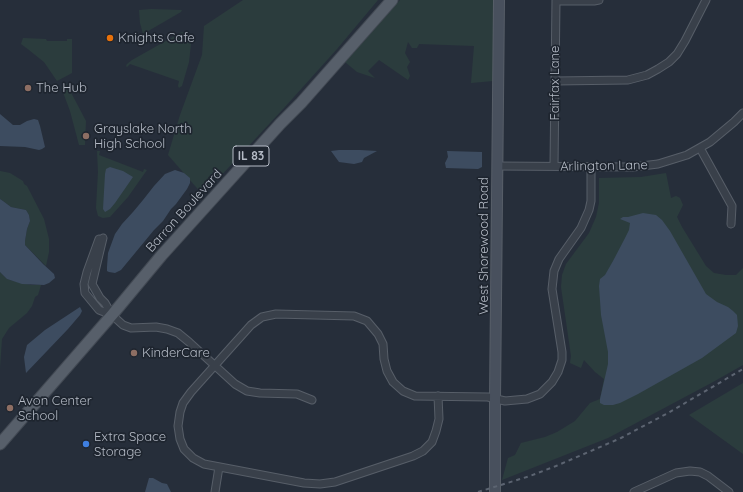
<!DOCTYPE html>
<html>
<head>
<meta charset="utf-8">
<style>
	body { margin:0 }
	canvas { display:block; background:#262e3a }
</style>
</head>
<body>
<canvas width="743" height="492"></canvas>
<script>
const c = document.querySelector('canvas').getContext('2d');
c.lineJoin = 'round';
function paint(path, color) { c.fillStyle = color; c.fill(path, 'evenodd'); }
const poly = rows => new Path2D(rows.map(r => 'M' + r).join(''));
function strokePath(path, color, width, dash) { c.strokeStyle = color; c.lineWidth = width; c.lineCap = dash ? 'butt' : 'round'; c.setLineDash(dash || []); c.stroke(path); }
function write(font, color, halo, rows, align = 'center') {
  c.font = font + ' Quicksand,sans-serif'; c.lineWidth = 3.5; c.setLineDash([]); c.textBaseline = 'middle'; c.strokeStyle = halo; c.fillStyle = color; for (const [text, x, y, turn = 0] of rows) {
    c.save(); c.translate(x, y); c.rotate((+turn || 0) * Math.PI / 180); c.textAlign = isNaN(turn) ? turn : align; if (halo) c.strokeText(text, 0, 0); c.fillText(text, 0, 0); c.restore();
  }
}
paint(poly([
	[243,0,378,0,337,49,284,108,203,195,168,155,180,115,202,55,204,26],
	[400,0,494,0,493,81,471,83,474,46,419,44,417,48,412,48,408,42,405,53,410,62,407,67,410,76,408,80,379,60,368,71,375,78,357,72,345,62],
	[139,10,151,9,182,10,181,12,143,34,140,23],
	[182,32,186,33,189,36,190,38,191,44,189,62,182,86,180,87,179,88,178,86,179,81,130,64,127,67,126,66,127,64,132,60,180,33],
	[23,38,46,39,47,41,67,41,67,39,72,39,72,73,57,81,44,62,29,50,21,44],
	[66,83,86,121,85,145,79,145,70,111,61,87],
	[97,151,100,151,99,155,143,172,144,169,147,170,128,197,110,217,103,218,98,216,96,208,98,172],
	[0,171,10,173,23,181,24,184,27,186,44,219,49,239,49,252,46,266,25,245,25,241,27,229,30,221,29,215,26,210,11,207,3,201,0,199],
	[666,173,671,198,676,196,680,198,683,205,677,217,682,227,706,266,714,273,726,275,736,275,743,268,743,365,713,382,608,438,502,480,508,458,515,455,521,443,545,437,557,432,575,421,590,403,600,399,604,379,595,372,584,360,581,368,570,363,571,356,561,287,562,275,566,264,589,233,596,217,599,203,599,178,641,177],
	[0,272,7,279,13,281,31,285,41,285,38,295,35,297,32,306,27,313,9,328,2,339,0,368],
	[743,383,743,454,689,415]
]), '#2b3c3d');
paint(poly([
	[0,114,13,125,20,125,27,121,34,119,38,120,40,126,45,147,42,149,39,150,25,147,0,146],
	[339,150,360,150,377,151,364,158,362,162,354,164,339,162,331,151],
	[447,151,482,152,482,167,478,169,446,168,445,163,448,157],
	[110,167,123,171,133,177,115,203,110,209,105,212,103,209,105,174,106,169],
	[175,170,184,173,190,178,190,183,187,189,176,204,171,209,163,221,154,230,121,270,115,273,109,272,107,271,107,267,108,253,115,234,122,224,133,212,143,200,154,186,165,174],
	[0,199,3,201,11,207,26,210,29,215,30,221,27,229,25,241,25,245,43,264,54,274,55,278,49,283,44,285,22,284,7,279,0,272],
	[643,213,656,215,662,220,670,231,706,294,717,302,728,307,733,311,737,315,738,326,736,333,702,358,638,394,620,403,613,405,604,405,600,403,600,399,608,364,608,352,601,315,599,286,600,279,605,275,613,261,624,240,629,230,630,223,620,219,623,217,628,217],
	[80,307,82,311,80,315,68,329,26,373,24,357,27,345,45,330],
	[149,478,153,478,162,483,167,484,171,492,145,492]
]), '#3d4c60');
const street = poly([
	[556,1,594,1,599,0],
	[555,81,628,80,647,75,658,69,669,62,677,54,685,41,706,0],
	[700,148,732,206,731,224],
	[497,166,633,167,658,164,687,155,710,142,734,122,743,113],
	[554,166,556,0],
	[103,238,92,284,100,298,105,303,112,315,123,325,131,328,156,327,167,329,178,333,189,342,235,384,247,391,260,393,297,394,312,400],
	[99,239,87,272,84,284,85,293,99,310,112,315],
	[438,396,439,419,436,431,432,442,423,451,413,456,335,482,320,484,304,483,204,464,193,458,184,449,180,439,178,426,180,412,183,403,191,392,251,325,262,317,276,314,354,316,367,321,378,334,383,344,384,359,387,371,393,382,403,391,415,396,488,397,505,401,527,399,540,394,552,382,558,372,562,360,562,352,552,289,554,271,559,259,581,228,589,210,591,201,591,167],
	[215,492,219,467],
	[634,492,676,473,690,471,700,472,708,476,729,492]
]);
const secondary = poly([
	[495,492,495,399,499,0]
]);
const primary = poly([
	[0,444,112,315,161,256,280,124,301,103,392,0]
]);
strokePath(street, '#575e68', 9);
strokePath(secondary, '#575e68', 12);
strokePath(primary, '#424953', 13);
strokePath(street, '#39404a', 7);
strokePath(secondary, '#48505d', 10);
strokePath(primary, '#575f6a', 11);
strokePath(poly([
	[478,492,530,476,556,466,621,438,668,413,743,369]
]), '#5c6471', 2, [4, 4]);
for (const [x, y, r, color] of [
	[110,38,4,"#e8710a"],
	[28,88,4,"#8d6e63"],
	[86,136,4,"#8d6e63"],
	[134,353,4,"#8d6e63"],
	[10,408,4,"#8d6e63"],
	[86,444,4,"#3f7fe0"]
]) { const dot = new Path2D(); dot.arc(x, y, r, 0, 2 * Math.PI); c.fillStyle = color; c.fill(dot); strokePath(dot, '#1e252f', 1.5); }
for (const [x, y, w] of [
	[251,156,36]
]) { const box = new Path2D(); box.roundRect(x - w / 2, y - 10, w, 20, 3); c.fillStyle = '#1e252f'; c.fill(box); strokePath(box, '#b5bbc6', 1); }
write('bold 12px', '#b5bbc6', null, [
	["IL 83",251,156]
]);
write('13px', '#b5bbc6', '#1e252f', [
	["Knights Cafe",118,38],
	["The Hub",36,88],
	["Grayslake North",94,129],
	["High School",94,144],
	["KinderCare",142,353],
	["Avon Center",18,401],
	["School",18,416],
	["Extra Space",94,437],
	["Storage",94,452]
], 'left');
write('13px', '#b5bbc6', '#1e252f', [
	["Fairfax Lane",555,83,-90],
	["Arlington Lane",604,166,-1],
	["Barron Boulevard",184,211,-48],
	["West Shorewood Road",484,246,-90]
]);
</script>
</body>
</html>
